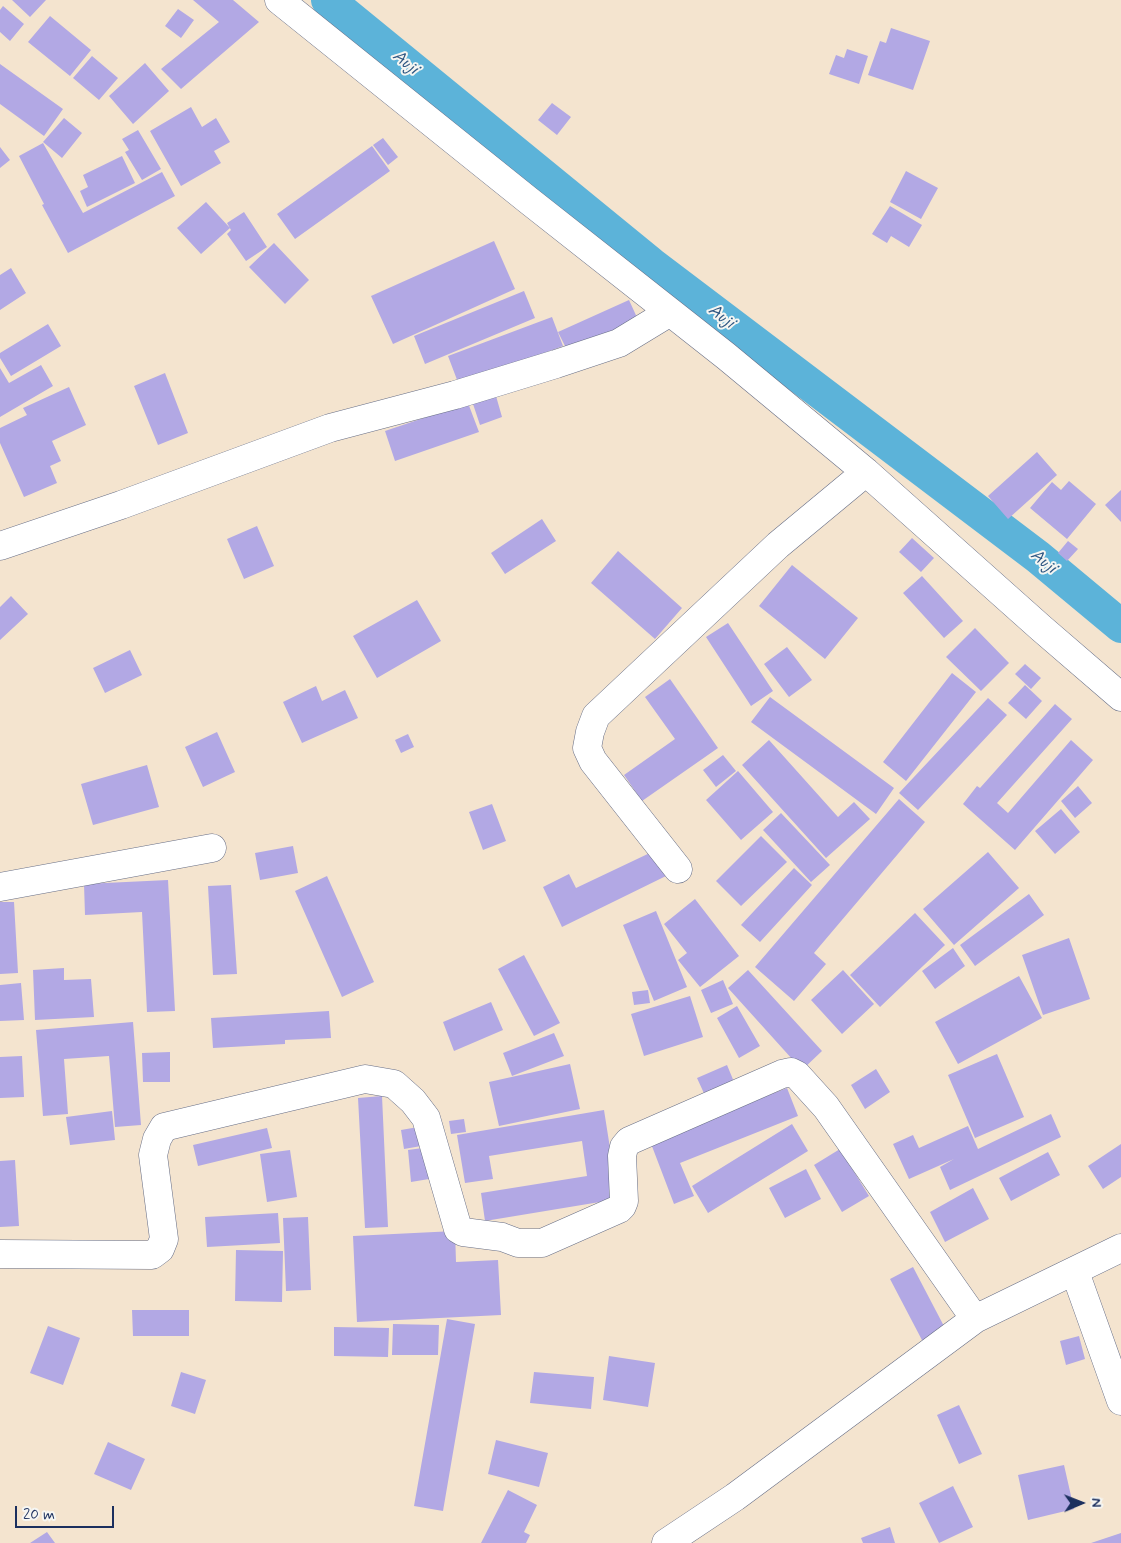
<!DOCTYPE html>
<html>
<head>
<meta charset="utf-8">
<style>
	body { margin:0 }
	#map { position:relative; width:1121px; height:1543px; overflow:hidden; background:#f4e4cf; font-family:Mynerve,sans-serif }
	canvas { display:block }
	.north { position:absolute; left:1056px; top:1478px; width:50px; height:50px; -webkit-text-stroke:4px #f6f6f2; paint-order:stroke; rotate:89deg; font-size:14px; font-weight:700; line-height:20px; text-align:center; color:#1b2f5e }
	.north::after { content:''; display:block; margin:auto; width:18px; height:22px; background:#1b2f5e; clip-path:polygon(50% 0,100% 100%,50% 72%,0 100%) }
	.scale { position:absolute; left:15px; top:1506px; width:99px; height:22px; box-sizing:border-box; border:2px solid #1b2f5e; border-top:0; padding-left:6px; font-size:15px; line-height:18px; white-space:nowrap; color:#1b2f5e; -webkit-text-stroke:4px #f6f6f2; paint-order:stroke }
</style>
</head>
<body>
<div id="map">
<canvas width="1121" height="1543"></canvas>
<div class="north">N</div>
<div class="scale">20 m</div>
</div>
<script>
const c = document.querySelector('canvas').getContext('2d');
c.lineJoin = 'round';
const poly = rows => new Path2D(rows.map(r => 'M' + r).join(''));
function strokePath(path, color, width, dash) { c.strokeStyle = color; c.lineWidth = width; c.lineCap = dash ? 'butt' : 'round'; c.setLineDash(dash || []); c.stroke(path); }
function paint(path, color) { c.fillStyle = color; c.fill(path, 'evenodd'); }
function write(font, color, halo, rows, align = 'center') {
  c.font = font + ' Mynerve,sans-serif'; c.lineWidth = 4; c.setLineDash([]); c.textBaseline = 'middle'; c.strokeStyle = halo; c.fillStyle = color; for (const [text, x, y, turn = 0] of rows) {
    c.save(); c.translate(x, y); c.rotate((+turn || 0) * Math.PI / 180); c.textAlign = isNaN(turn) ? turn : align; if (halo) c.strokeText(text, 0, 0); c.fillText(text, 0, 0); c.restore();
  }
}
strokePath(poly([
	[328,0,651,264,1038,557,1121,626]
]), '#5cb3d9', 34);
paint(poly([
	[12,0,46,0,30,17],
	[193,0,233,0,259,22,181,89,161,69,219,22],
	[3,6,24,24,10,41,0,32,0,10],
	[178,9,194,20,181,38,165,26],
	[50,16,91,50,70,76,28,42],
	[891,28,930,41,913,90,868,75,880,41,886,43],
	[847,49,868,56,859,84,829,74,836,55,844,58],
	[92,56,118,78,99,100,73,78],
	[145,63,169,91,133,124,109,96],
	[0,64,63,109,44,136,0,104],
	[552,103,571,117,557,135,538,120],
	[191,107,202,127,216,118,230,142,214,151,221,163,181,186,150,131],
	[64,118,82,133,62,158,43,142],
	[138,130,161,169,142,180,125,152,129,150,122,139],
	[383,138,398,157,388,165,373,145],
	[43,143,83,213,162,172,175,196,68,253,42,205,44,204,19,156],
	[372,146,390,171,295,239,277,214],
	[0,147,10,160,0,168],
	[122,156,135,183,87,207,80,191,88,187,83,175],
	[906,171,938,188,921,219,890,202],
	[206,202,230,228,201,254,177,228],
	[890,206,922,225,909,247,891,236,887,243,872,234],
	[244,212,267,247,246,261,227,234,231,230,227,223],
	[494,241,515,289,393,344,371,296],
	[274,243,309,280,285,304,249,267],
	[11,268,26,293,0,310,0,275],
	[524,291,535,318,425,364,414,336],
	[629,300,640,324,570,356,558,332],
	[552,317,563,346,459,385,448,356],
	[48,324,61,346,11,376,0,358,0,353],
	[41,365,53,386,0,417,0,368,9,383],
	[165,373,188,433,158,445,134,386],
	[69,387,86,425,52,441,61,461,50,466,57,483,24,497,0,443,0,428,27,415,23,408],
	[496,396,502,417,480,425,473,404],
	[468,403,479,432,395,461,385,431],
	[1037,452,1057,475,1008,519,988,496],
	[1069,481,1096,504,1067,539,1030,508,1052,482,1061,490],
	[1121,490,1121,522,1105,505],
	[542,519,556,541,505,574,491,553],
	[257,526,274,566,244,579,227,539],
	[912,538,934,558,921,572,899,552],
	[1068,541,1078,549,1067,561,1058,553],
	[618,551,682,608,655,639,591,583],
	[792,565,858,618,825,659,759,606],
	[922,576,963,621,944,638,903,593],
	[11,596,28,614,0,640,0,607],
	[417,600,441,641,377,678,353,636],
	[728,623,773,691,751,706,706,637],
	[975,628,1009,663,981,691,946,657],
	[787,647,812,680,789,697,764,664],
	[130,650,142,675,105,693,93,668],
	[1025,664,1041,678,1031,689,1015,674],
	[952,673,976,692,906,781,883,762],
	[670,679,718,748,642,801,624,775,675,739,645,697],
	[1025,685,1042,701,1026,719,1008,703],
	[316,686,322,701,345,690,358,718,302,743,283,702],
	[770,697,894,788,876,814,751,722],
	[988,698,1007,715,918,810,899,793],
	[1055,704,1072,719,997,803,1008,813,1071,740,1093,760,1015,850,963,804,977,786,980,788],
	[217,732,235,772,203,787,185,747],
	[408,734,414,747,401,753,395,740],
	[769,740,838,817,854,802,870,819,826,858,742,765],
	[723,755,736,771,716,787,703,770],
	[147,765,159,807,93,825,81,784],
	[738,771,773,812,741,840,706,800],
	[1078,786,1092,803,1075,818,1061,801],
	[899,799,925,822,814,953,826,964,794,1001,755,967],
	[492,804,506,841,483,850,469,812],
	[1061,809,1080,832,1055,854,1035,831],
	[781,813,830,865,811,882,763,830],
	[761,836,787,862,741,906,716,881],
	[293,846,298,873,260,880,255,853],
	[654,851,666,876,562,927,543,887,569,874,576,888],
	[988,852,1019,888,954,945,923,909],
	[794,868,812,885,760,942,741,925],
	[327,876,374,982,342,997,295,891],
	[168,880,175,1011,147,1012,142,912,85,915,84,884],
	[231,885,237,974,213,975,208,886],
	[1029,894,1044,915,975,966,960,945],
	[695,899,739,956,700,987,678,960,687,953,664,924],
	[0,902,14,902,18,973,0,974],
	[656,911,687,987,654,1001,623,925],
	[915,913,945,945,880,1007,850,975],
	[1069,938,1090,999,1043,1015,1022,955],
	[953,948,965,966,935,989,922,971],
	[524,955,560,1023,534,1036,498,969],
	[64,968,64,980,91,979,94,1017,35,1020,33,970],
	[748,970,822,1051,802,1070,728,988],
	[843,970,874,1004,842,1034,811,1000],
	[1019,976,1042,1018,958,1064,935,1022],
	[723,980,733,1004,711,1013,701,990],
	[21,983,24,1020,0,1021,0,985],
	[648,990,650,1003,634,1005,632,992],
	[690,996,703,1037,644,1056,631,1014],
	[491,1002,503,1030,454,1051,443,1022],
	[737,1006,760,1046,739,1058,717,1018],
	[329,1011,331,1038,285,1040,285,1044,213,1048,211,1018],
	[133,1022,141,1125,115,1127,109,1056,64,1059,68,1114,43,1116,36,1030],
	[554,1033,564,1056,512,1076,503,1053],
	[170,1052,170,1082,143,1082,142,1053],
	[997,1054,1024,1117,975,1138,948,1075],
	[22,1056,24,1097,0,1098,0,1057],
	[570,1064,580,1109,499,1126,489,1082],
	[727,1065,737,1089,708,1102,697,1078],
	[876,1069,890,1092,865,1109,851,1085],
	[787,1088,798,1116,680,1163,694,1196,674,1204,650,1141],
	[382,1096,388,1227,365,1228,358,1098],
	[604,1110,618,1199,485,1221,481,1193,587,1176,582,1141,489,1156,493,1179,465,1183,457,1135],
	[112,1111,115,1140,70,1145,66,1117],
	[1051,1114,1061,1137,950,1190,940,1167,954,1159,909,1179,893,1144,913,1135,919,1148,968,1126,978,1149],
	[464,1119,466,1132,451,1134,449,1121],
	[792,1124,808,1151,708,1213,692,1186],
	[424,1126,427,1145,404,1149,401,1130],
	[267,1128,272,1148,198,1166,193,1145],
	[1121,1144,1121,1177,1103,1189,1088,1166],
	[430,1147,435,1178,411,1182,408,1150],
	[840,1149,869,1196,842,1212,814,1165],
	[290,1150,297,1197,267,1202,260,1154],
	[1048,1152,1060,1175,1011,1201,999,1178],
	[15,1160,19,1226,0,1227,0,1161],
	[806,1169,821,1199,785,1218,769,1188],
	[973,1188,989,1219,945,1242,930,1212],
	[278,1213,280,1243,207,1247,205,1217],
	[308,1217,311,1290,286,1291,283,1218],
	[455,1231,456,1262,498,1260,501,1315,357,1322,353,1236],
	[236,1250,283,1251,282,1302,235,1301],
	[913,1267,946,1330,923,1342,890,1279],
	[132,1310,189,1310,189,1336,133,1336],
	[447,1319,475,1324,443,1511,414,1506],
	[393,1324,439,1325,438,1355,392,1355],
	[48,1326,80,1338,63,1385,30,1373],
	[334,1327,389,1328,388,1357,334,1356],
	[1079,1336,1085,1359,1066,1365,1060,1341],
	[609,1356,655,1363,648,1407,603,1400],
	[181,1372,206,1380,195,1414,171,1406],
	[534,1372,594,1377,591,1409,530,1403],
	[959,1405,982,1454,959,1464,937,1415],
	[496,1440,548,1453,539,1487,488,1474],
	[108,1442,145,1459,131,1490,94,1474],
	[1064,1465,1074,1509,1028,1520,1018,1475],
	[953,1486,973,1527,939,1543,919,1503],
	[508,1490,537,1505,524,1532,530,1535,526,1543,481,1543],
	[890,1527,895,1543,863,1543,861,1538],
	[47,1532,55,1543,30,1543],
	[1121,1533,1121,1543,1091,1543]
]), '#b2a8e4');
const minor = poly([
	[279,0,528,200,726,356,866,472,1041,628,1121,697],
	[0,546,121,505,330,428,455,395,556,364,619,343,670,312],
	[678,869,593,761,587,748,590,732,596,716,778,545,866,472],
	[0,887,212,848],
	[0,1254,152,1255,160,1249,164,1239,153,1155,157,1139,164,1127,365,1079,394,1084,413,1101,426,1118,458,1229,463,1232,502,1237,518,1243,542,1243,619,1209,622,1206,624,1201,622,1156,624,1147,629,1141,782,1074,791,1072,797,1075,826,1107,975,1319],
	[1075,1272,1121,1401],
	[666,1543,735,1497,975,1319,1121,1248]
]);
strokePath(minor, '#676e86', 29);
strokePath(minor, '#fff', 28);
write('italic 18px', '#2e5783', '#f6f6f2', [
	["Auji",405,63,39],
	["Auji",721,317,37],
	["Auji",1043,562,39]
]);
</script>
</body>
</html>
